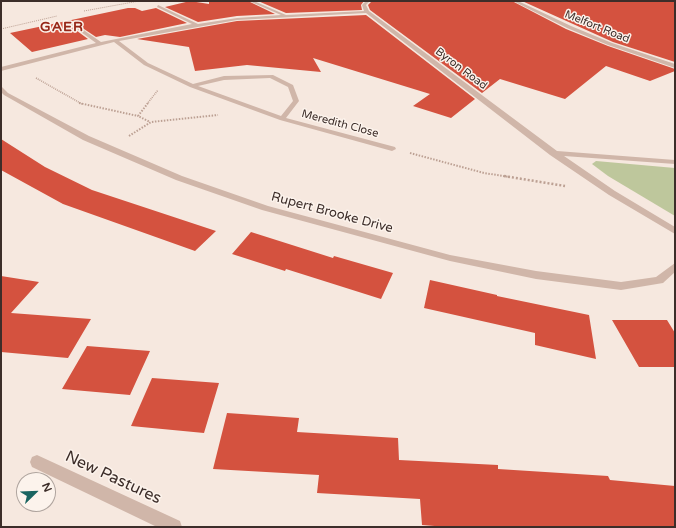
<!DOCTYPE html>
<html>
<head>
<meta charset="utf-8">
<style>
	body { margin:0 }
	#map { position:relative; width:676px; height:528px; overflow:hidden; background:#f6e8df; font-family:"Varela Round",sans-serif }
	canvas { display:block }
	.frame { position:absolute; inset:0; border:2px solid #3c2d29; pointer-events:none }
	.north { position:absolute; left:16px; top:472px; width:40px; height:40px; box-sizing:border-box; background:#fcf3ec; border:1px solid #afa49e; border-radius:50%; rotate:67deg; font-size:11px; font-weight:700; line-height:16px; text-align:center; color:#3c2d29 }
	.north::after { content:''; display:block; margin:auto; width:14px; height:18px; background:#196460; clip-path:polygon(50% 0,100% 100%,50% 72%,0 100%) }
</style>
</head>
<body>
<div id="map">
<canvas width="676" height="528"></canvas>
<div class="frame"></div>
<div class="north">N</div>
</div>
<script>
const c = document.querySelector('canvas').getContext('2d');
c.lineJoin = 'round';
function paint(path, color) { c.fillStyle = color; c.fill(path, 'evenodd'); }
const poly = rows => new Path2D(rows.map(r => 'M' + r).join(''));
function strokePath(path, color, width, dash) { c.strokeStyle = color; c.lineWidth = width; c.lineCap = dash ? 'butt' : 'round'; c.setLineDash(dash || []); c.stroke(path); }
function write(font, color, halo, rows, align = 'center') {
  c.font = font + ' "Varela Round",sans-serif'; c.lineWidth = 3; c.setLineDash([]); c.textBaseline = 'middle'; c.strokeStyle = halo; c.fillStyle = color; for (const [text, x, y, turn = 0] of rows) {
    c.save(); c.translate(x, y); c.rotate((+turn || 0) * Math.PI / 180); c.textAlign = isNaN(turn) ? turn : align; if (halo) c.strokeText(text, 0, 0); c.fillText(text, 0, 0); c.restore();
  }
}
paint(poly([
	[596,161,675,168,675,216,608,176,592,164]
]), '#bec79c');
paint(poly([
	[190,1,209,4,209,1,248,1,275,14,237,16,198,22,165,7],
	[258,1,364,1,361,5,362,10,286,13],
	[372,1,512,1,566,29,608,46,675,69,675,71,650,81,606,66,565,99,500,79,482,93,370,10,368,5],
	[522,1,675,1,675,62,613,42],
	[128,8,135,8,142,11,156,8,187,23,120,37,105,35,96,37,72,21,69,23,69,25,88,39,32,52,10,33],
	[366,15,475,99,451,118,413,106,430,94,313,58,321,72,247,65,195,71,189,47,137,39,237,21],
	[1,139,45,167,92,190,216,231,195,251,63,204,1,170],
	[251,232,333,258,334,256,393,273,381,299,286,269,285,271,232,254],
	[1,276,39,282,11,313,91,319,68,358,1,352],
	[430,280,497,295,497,296,589,315,596,359,535,345,535,333,424,308],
	[612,320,667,320,675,333,675,367,639,367],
	[87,346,150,351,130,395,62,389],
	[152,378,219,383,204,433,131,426],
	[227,413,299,418,297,432,398,438,399,460,498,465,498,469,608,476,610,480,675,486,675,527,447,527,422,525,420,499,317,493,319,475,213,469]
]), '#d4523f');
strokePath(poly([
	[84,11,139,1],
	[1,29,57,16]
]), '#bca093', 1, [1, 1]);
strokePath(poly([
	[36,78,82,104],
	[147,104,158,90]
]), '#bca093', 1.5, [1, 1]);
strokePath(poly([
	[79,103,138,116],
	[148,103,138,116,150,122],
	[129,136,151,122,218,115],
	[410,153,484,173,510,177]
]), '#bca093', 2, [1.5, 1.5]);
strokePath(poly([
	[504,176,565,186]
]), '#bca093', 2.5, [2, 2]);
paint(poly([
	[249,1,254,1,286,15,364,11,362,5,366,1,370,1,366,5,369,11,557,151,675,160,675,164,564,156,615,191,675,227,675,234,609,195,550,155,366,13,237,20,119,41,148,63,193,84,224,76,273,75,293,85,299,101,286,118,395,147,396,149,392,151,280,120,190,87,144,65,114,42,1,71,1,67,96,43,70,24,72,22,101,42,192,24,157,7,158,5,198,24,237,18,281,15,249,1],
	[270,78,288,87,293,101,281,116,198,86,224,80,270,78],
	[513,1,518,1,571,26,612,43,675,64,675,68,608,45,567,28,513,1],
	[1,86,8,93,89,136,182,176,268,206,450,255,536,271,621,282,656,277,675,263,675,272,663,283,621,290,536,279,450,261,262,210,176,180,83,140,4,95,1,92,1,86],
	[37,455,180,521,182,527,157,527,32,467,30,462,32,457,37,455]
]), '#d0b6a9');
write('11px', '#3c2d29', '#fcf3ec', [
	["Melfort Road",597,27,22],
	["Byron Road",461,69,37],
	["Meredith Close",340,124,15]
]);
write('13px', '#3c2d29', '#fcf3ec', [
	["Rupert Brooke Drive",332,213,15]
]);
c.letterSpacing = '1px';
write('bold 14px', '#962718', '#fcf3ec', [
	["GAER",62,27]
]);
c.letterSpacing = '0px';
write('16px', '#3c2d29', '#fcf3ec', [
	["New Pastures",113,478,25]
]);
</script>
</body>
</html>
